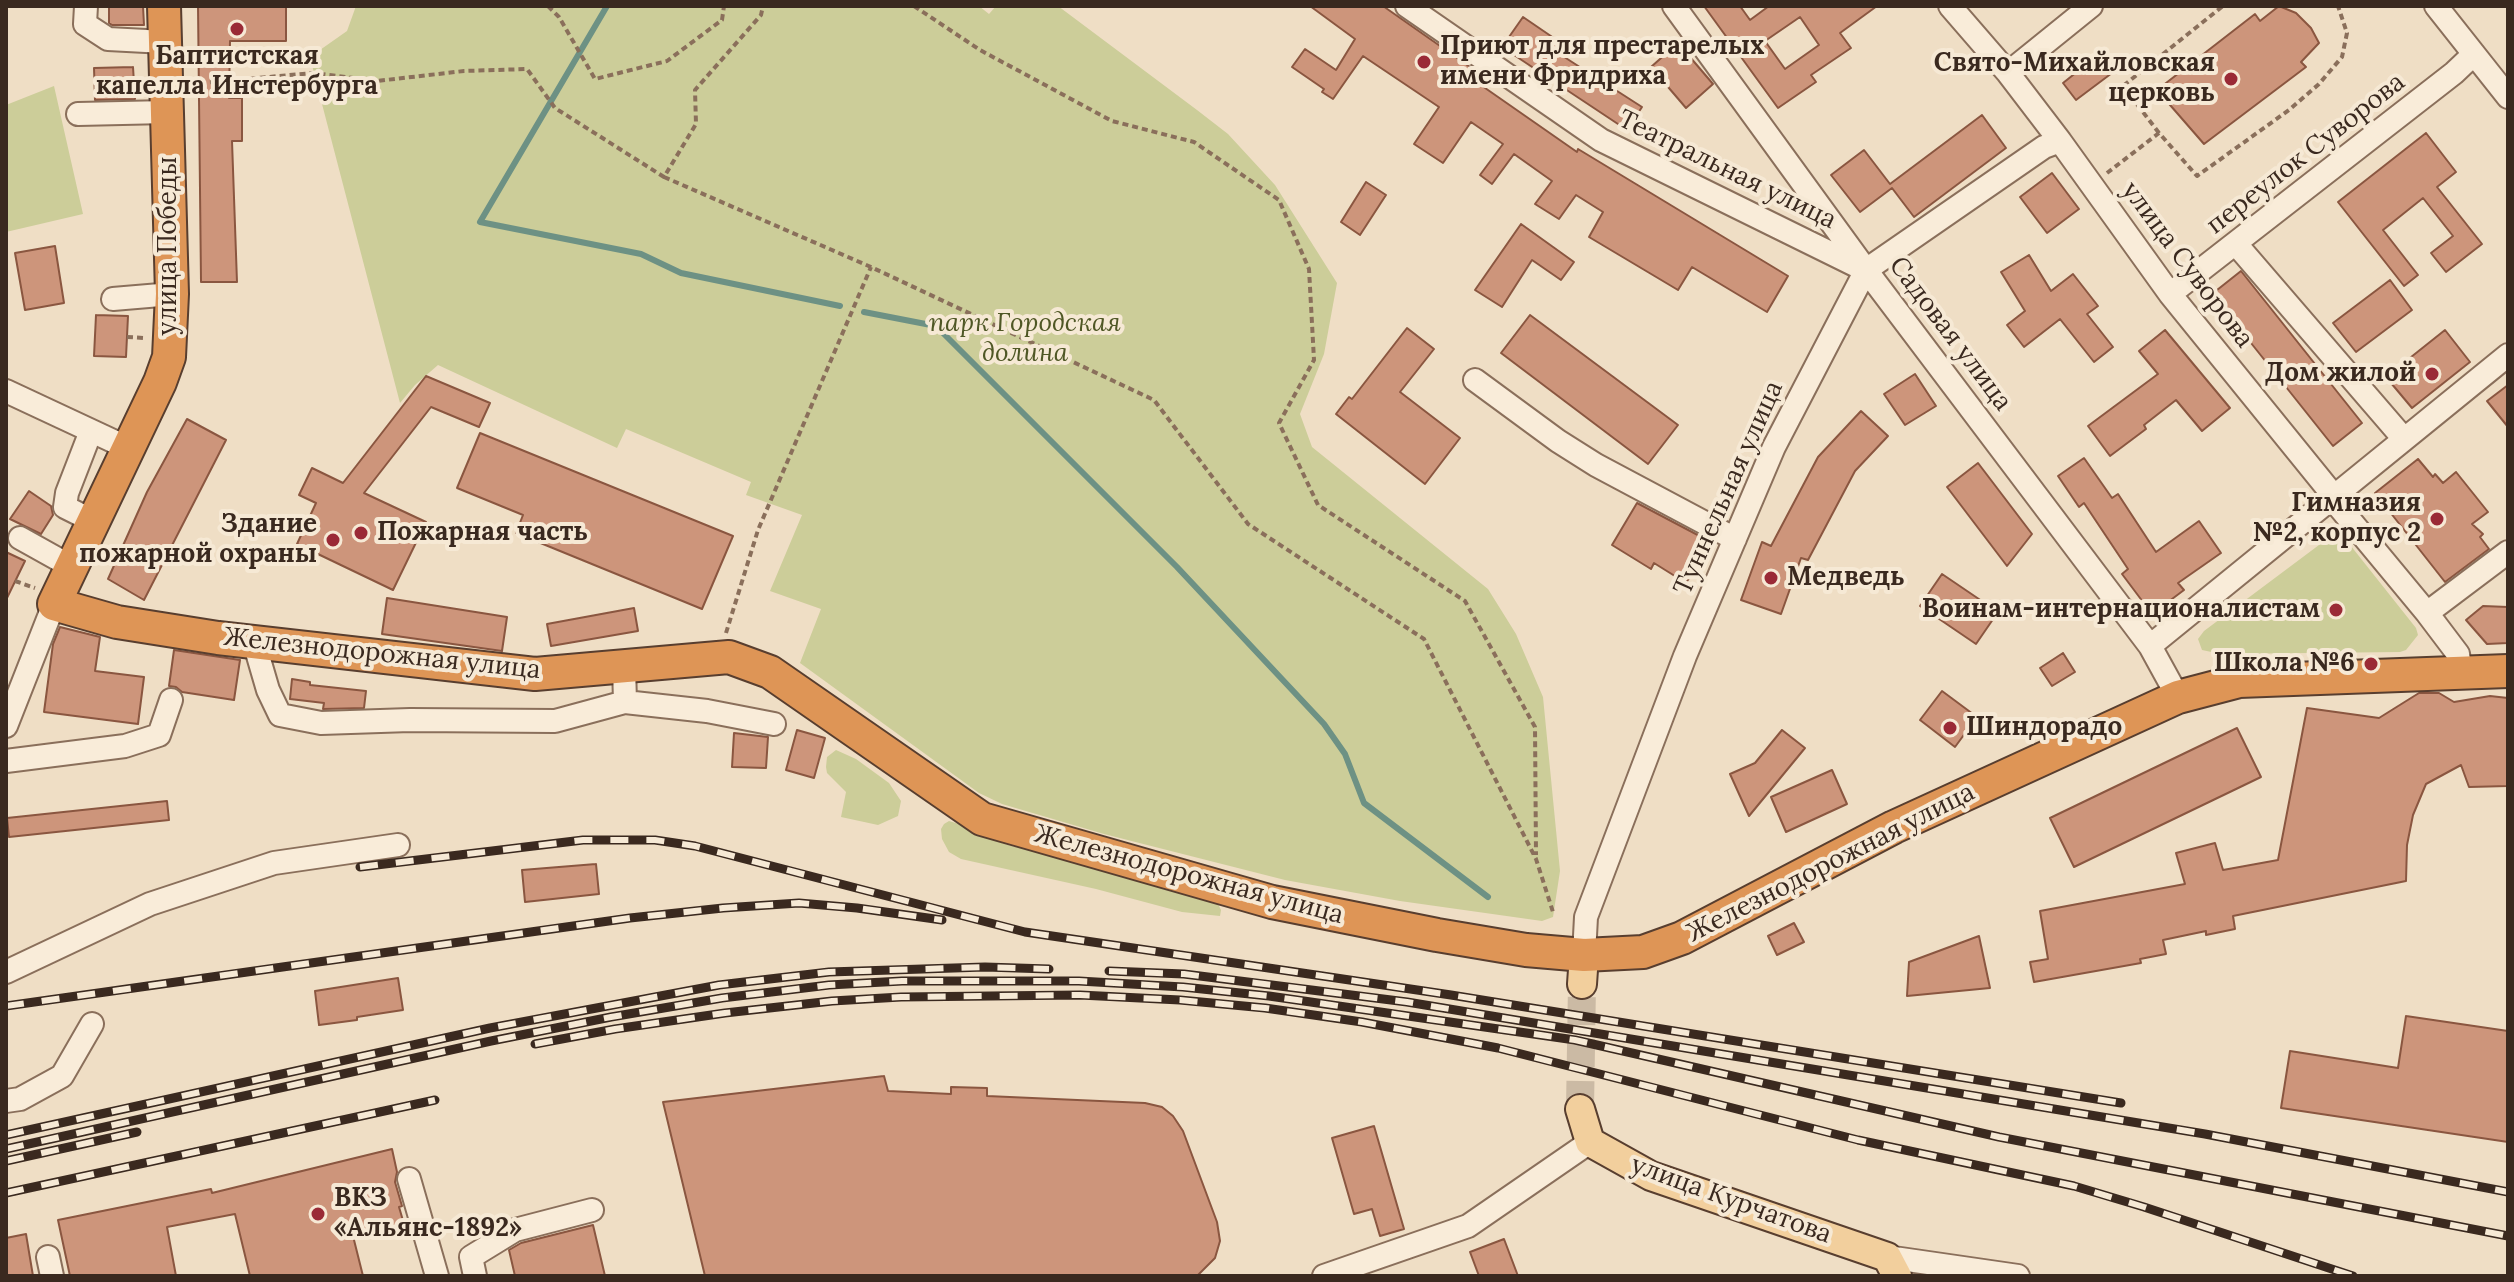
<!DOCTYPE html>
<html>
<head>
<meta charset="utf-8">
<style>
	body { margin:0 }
	#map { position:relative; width:2514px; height:1282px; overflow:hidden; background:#efdec5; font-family:Lora,serif }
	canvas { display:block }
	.frame { position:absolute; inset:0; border:8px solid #3a291f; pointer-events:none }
</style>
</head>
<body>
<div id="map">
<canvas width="2514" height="1282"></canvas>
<div class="frame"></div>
</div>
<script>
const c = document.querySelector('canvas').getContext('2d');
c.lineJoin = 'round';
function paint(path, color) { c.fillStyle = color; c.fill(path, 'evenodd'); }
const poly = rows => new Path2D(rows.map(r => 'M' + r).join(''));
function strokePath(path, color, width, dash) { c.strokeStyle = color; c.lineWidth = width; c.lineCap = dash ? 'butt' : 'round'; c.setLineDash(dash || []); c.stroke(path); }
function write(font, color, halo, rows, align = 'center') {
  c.font = font + ' Lora,serif'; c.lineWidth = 8; c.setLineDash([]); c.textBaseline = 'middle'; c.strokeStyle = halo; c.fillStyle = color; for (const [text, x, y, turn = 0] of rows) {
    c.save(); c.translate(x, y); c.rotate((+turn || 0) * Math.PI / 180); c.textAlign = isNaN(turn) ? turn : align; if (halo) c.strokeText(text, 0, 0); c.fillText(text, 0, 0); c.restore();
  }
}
paint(poly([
	[356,6,979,6,989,14,996,6,1058,6,1197,110,1228,134,1275,185,1337,283,1324,354,1300,414,1312,447,1488,589,1516,634,1543,697,1560,871,1553,917,1542,921,1400,901,1285,880,1104,834,1002,804,979,793,800,663,821,609,770,591,802,515,746,495,751,482,626,429,617,448,438,365,415,385,400,403,316,81,323,73,314,73,310,57,347,31],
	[54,86,83,214,6,232,6,105],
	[2338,535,2343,536,2416,628,2418,635,2406,650,2400,652,2221,654,2202,650,2198,639,2204,631,2323,542],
	[836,750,856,759,889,783,901,801,898,816,878,825,841,817,846,792,827,773,826,767,827,757],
	[949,821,969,827,993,840,1011,846,1059,856,1216,900,1221,910,1220,916,1182,912,1096,889,961,859,949,852,942,839,941,829,944,824]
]), '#cccd99');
strokePath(poly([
	[607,6,480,222,641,254,681,273,840,306],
	[864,312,936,326,1177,567,1324,724,1345,754,1364,803,1488,897]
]), '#6d9184', 6);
const building = poly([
	[109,6,143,6,144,25,112,25,109,23,109,6],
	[198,6,286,6,286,41,230,41,229,98,242,98,242,141,232,141,237,282,201,282,198,6],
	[1310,6,1383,6,1470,67,1465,74,1577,152,1578,149,1788,276,1767,312,1692,267,1678,290,1589,237,1603,212,1576,195,1559,219,1535,204,1552,181,1514,154,1492,184,1480,175,1503,144,1471,122,1443,163,1414,144,1439,107,1363,56,1333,99,1322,92,1324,89,1292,67,1305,49,1336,70,1355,39,1310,6],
	[1704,6,1740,6,1750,20,1769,6,1877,6,1840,33,1851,48,1811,75,1816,82,1778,108,1704,6],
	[1800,17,1819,45,1785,69,1765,41,1800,17],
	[2279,6,2296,13,2311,28,2319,43,2301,62,2306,67,2204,144,2157,90,2255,14,2260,21,2279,6],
	[1523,17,1564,45,1558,53,1642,107,1627,130,1502,47,1523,17],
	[1678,43,1713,84,1686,108,1651,67,1678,43],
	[2102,52,2116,70,2076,100,2063,83,2102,52],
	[133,67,135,99,95,100,94,68,133,67],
	[1982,115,2006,148,1914,217,1892,188,1860,212,1831,175,1864,150,1890,184,1982,115],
	[2426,133,2456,172,2437,187,2482,244,2446,272,2431,253,2453,236,2423,198,2383,230,2418,275,2404,286,2338,202,2426,133],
	[2052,173,2079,209,2047,233,2020,197,2052,173],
	[1366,182,1386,195,1360,235,1341,222,1366,182],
	[1521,224,1574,262,1561,280,1532,260,1502,307,1475,290,1521,224],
	[55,246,64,303,25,310,15,253,55,246],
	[2029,255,2051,291,2073,274,2098,306,2087,314,2113,347,2094,362,2060,319,2024,347,2007,325,2025,311,2001,272,2029,255],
	[2241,271,2362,423,2333,446,2212,294,2241,271],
	[2390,280,2412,310,2356,352,2333,323,2390,280],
	[96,315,128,316,126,357,94,356,96,315],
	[1530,315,1678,425,1648,464,1501,353,1530,315],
	[1407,328,1434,349,1400,392,1460,438,1425,484,1336,414,1349,397,1352,399,1407,328],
	[2165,330,2230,408,2202,431,2176,400,2144,425,2146,429,2110,456,2088,426,2158,374,2139,351,2165,330],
	[2445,330,2470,362,2412,408,2386,377,2445,330],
	[1915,374,1936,406,1905,425,1884,394,1915,374],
	[426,376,490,403,479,427,431,407,364,493,426,522,393,590,297,544,316,503,299,495,312,468,343,483,426,376],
	[2508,385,2508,427,2487,401,2508,385],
	[1861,411,1888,436,1855,471,1808,560,1801,558,1781,614,1741,600,1762,542,1771,546,1818,457,1861,411],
	[187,419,226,440,144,600,108,579,147,492,187,419],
	[480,433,733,536,702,609,516,533,523,515,457,488,480,433],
	[2084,458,2112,498,2118,494,2156,552,2199,521,2221,553,2178,583,2184,590,2152,614,2122,574,2128,569,2084,503,2079,507,2058,476,2084,458],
	[2418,459,2433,477,2435,474,2443,483,2456,472,2488,512,2472,524,2483,534,2480,537,2489,549,2445,582,2375,493,2418,459],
	[1978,463,2032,534,2007,566,1947,487,1978,463],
	[29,491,51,506,53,515,41,534,10,519,29,491],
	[1637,503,1711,542,1686,583,1654,563,1651,569,1612,545,1637,503],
	[6,552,25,561,6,600,6,552],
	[1942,574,1998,612,1976,644,1920,606,1942,574],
	[387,598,507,617,502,651,382,634,387,598],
	[2483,606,2508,607,2508,643,2487,644,2466,620,2483,606],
	[634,608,638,631,551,646,547,624,634,608],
	[60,627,100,637,95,671,144,677,138,724,44,712,53,644,60,627],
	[174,650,240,660,234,700,182,692,176,687,169,686,174,650],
	[2063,653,2075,672,2052,686,2040,668,2063,653],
	[292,679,310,682,310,685,366,691,364,708,323,709,324,703,290,699,292,679],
	[1942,691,1977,717,1955,747,1920,720,1942,691],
	[2419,693,2439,693,2454,702,2490,696,2508,698,2508,786,2469,787,2461,765,2426,784,2413,815,2407,845,2406,881,2233,916,2235,929,2206,935,2206,931,2163,940,2166,954,2140,959,2141,963,2034,982,2030,962,2048,959,2040,911,2185,884,2176,853,2215,843,2223,870,2278,860,2307,708,2379,718,2419,693],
	[2237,728,2261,777,2074,867,2050,818,2237,728],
	[797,730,825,738,814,778,786,770,797,730],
	[1782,730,1805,748,1749,816,1730,774,1755,763,1782,730],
	[734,733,768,737,766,768,732,767,734,733],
	[1832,770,1847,804,1786,832,1771,797,1832,770],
	[167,801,169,820,9,837,7,818,167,801],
	[596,864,599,894,525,902,522,870,596,864],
	[1794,923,1804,942,1777,955,1768,936,1794,923],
	[1979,936,1990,988,1907,996,1909,962,1979,936],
	[398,978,403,1010,357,1017,357,1020,319,1025,315,991,398,978],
	[2406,1016,2508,1031,2508,1142,2281,1108,2290,1051,2398,1068,2406,1016],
	[884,1076,888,1091,951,1094,951,1087,987,1088,987,1096,1145,1103,1162,1107,1173,1116,1183,1131,1217,1222,1220,1241,1215,1258,1197,1276,705,1276,663,1102,884,1076],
	[1374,1126,1404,1229,1380,1236,1372,1209,1354,1214,1332,1138,1374,1126],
	[392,1149,397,1172,395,1182,402,1206,399,1207,404,1224,353,1236,363,1276,250,1276,235,1214,167,1227,176,1276,70,1276,58,1220,211,1189,212,1193,392,1149],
	[593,1225,605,1276,515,1276,509,1250,521,1243,593,1225],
	[26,1234,33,1276,6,1276,6,1238,26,1234],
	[1504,1239,1518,1276,1479,1276,1470,1252,1504,1239]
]);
paint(building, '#cd957b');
strokePath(building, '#8a5640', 2);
strokePath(poly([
	[1580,1109,1582,984]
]), '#cbbaa4', 28, [28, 14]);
const minor = poly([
	[86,6,85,24,108,39,165,42],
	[1407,6,1601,140,1861,268],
	[1674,6,1866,270,2150,646,2178,697],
	[1950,6,2008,73,2060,141,2170,294,2333,495,2340,508,2427,613,2458,654,2461,672],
	[2436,6,2508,97],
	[2008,73,2091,6],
	[78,114,167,112],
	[2236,244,2404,439],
	[2170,294,2454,73,2474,54],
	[113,299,172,294],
	[1475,380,1558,441,1596,465,1735,539],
	[6,391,128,448],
	[91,431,67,493,65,507,93,521],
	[20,538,72,567],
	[2427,613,2508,552],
	[254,642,268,690,280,715,321,723,410,720,555,721,625,702],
	[2150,646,2508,355],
	[624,666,625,702,707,711,774,724],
	[6,726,54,604],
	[6,761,125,746,159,735,171,700],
	[1584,955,1586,917,1685,656,1774,447,1866,270,2044,147,2060,141],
	[6,972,150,904,274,863,398,845],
	[6,1101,20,1099,62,1076,92,1024],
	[409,1179,437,1276],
	[48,1257,52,1276],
	[1887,1257,2018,1276],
	[475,1276,471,1257,515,1230,592,1210],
	[1324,1276,1468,1226,1590,1142]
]);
const major = poly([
	[1582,984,1584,955],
	[1580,1109,1590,1142,1651,1176,1887,1257,1897,1276]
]);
const highway = poly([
	[164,6,172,294,169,357,160,382,54,604,117,622,218,638,535,674,729,657,770,672,982,819,1272,902,1437,935,1526,950,1584,955,1643,952,1682,938,1894,827,2178,697,2239,681,2508,671]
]);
strokePath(minor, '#8a6f5b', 26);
strokePath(major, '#583e2f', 32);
strokePath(highway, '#583e2f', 36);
strokePath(poly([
	[548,6,559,17,595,79,667,61,722,20,724,6],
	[914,6,980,50,1112,121,1194,142,1279,200,1309,269,1314,360,1279,423,1318,505,1465,601,1535,727,1536,855],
	[190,84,313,73,377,81,464,71,527,69,555,108,664,177,696,124,695,90,761,15,763,6],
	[2159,133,2123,86,2223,6],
	[2107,173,2159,133,2197,176,2289,110,2319,84,2342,57,2347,33,2338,6],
	[664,177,871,267,1154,400,1248,524,1424,639,1536,859,1553,912],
	[127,337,145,338],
	[15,581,35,588],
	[726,633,758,530,871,267]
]), '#8a6f5b', 4, [6, 4]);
strokePath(minor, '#f9ecd9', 22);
strokePath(major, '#f2cf9d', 28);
strokePath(highway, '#de9556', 32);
const rail = poly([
	[360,867,583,840,655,840,695,846,1025,932,1451,995,2121,1103],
	[1109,971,1184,974,1407,1002,2205,1134,2508,1192],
	[6,1006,630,918,723,908,799,903,857,908,942,920],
	[535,1044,615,1029,725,1013,832,1001,901,997,1080,995,1180,1000,1265,1008,1362,1022,1498,1048,1858,1140,2074,1186,2144,1207,2353,1276],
	[6,1135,490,1028,719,985,829,972,985,967,1049,969],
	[6,1149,491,1041,611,1017,722,998,829,985,902,981,1079,981,1183,987,1269,996,1575,1040,1999,1137,2508,1236],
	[6,1161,137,1132],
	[6,1193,435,1100]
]);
strokePath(rail, '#3a291f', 9);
strokePath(rail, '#f6e9d5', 6, [18]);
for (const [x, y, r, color] of [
	[237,29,8,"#9a2a36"],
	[1424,62,8,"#9a2a36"],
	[2231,79,8,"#9a2a36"],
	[2432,374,8,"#9a2a36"],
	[2437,519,8,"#9a2a36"],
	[361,533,8,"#9a2a36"],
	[333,540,8,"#9a2a36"],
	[1771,578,8,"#9a2a36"],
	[2336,610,8,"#9a2a36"],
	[2371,664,8,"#9a2a36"],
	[1950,728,8,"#9a2a36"],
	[318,1214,8,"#9a2a36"]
]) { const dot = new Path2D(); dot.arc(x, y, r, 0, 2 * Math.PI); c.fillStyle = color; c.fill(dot); strokePath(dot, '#f6e9d5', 3); }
write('bold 26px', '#3a291f', '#f6e9d5', [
	["Приют для престарелых",1440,47,"left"],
	["имени Фридриха",1440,77,"left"],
	["Баптистская",237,57,"center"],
	["капелла Инстербурга",237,87,"center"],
	["Свято-Михайловская",2215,64],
	["церковь",2215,94],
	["Дом жилой",2416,374],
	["Гимназия",2421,504],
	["№2, корпус 2",2421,534],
	["Здание",317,525],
	["пожарной охраны",317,555],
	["Пожарная часть",377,533,"left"],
	["Медведь",1787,578,"left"],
	["Воинам-интернационалистам",2320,610],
	["Школа №6",2355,664],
	["Шиндорадо",1966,728,"left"],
	["ВКЗ",334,1199,"left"],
	["«Альянс-1892»",334,1229,"left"]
], 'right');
write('26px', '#3a291f', '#f6e9d5', [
	["переулок Суворова",2306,154,-38],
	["Театральная улица",1727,170,26],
	["улица Победы",169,246,-90],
	["улица Суворова",2187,265,53],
	["Садовая улица",1950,334,53],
	["Туннельная улица",1729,488,-66],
	["Железнодорожная улица",382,654,6],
	["Железнодорожная улица",1831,863,-27],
	["Железнодорожная улица",1189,875,15],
	["улица Курчатова",1731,1200,20]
]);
write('italic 26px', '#4f5725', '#f6e9d5', [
	["парк Городская",1025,324],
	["долина",1025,354]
]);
</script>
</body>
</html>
